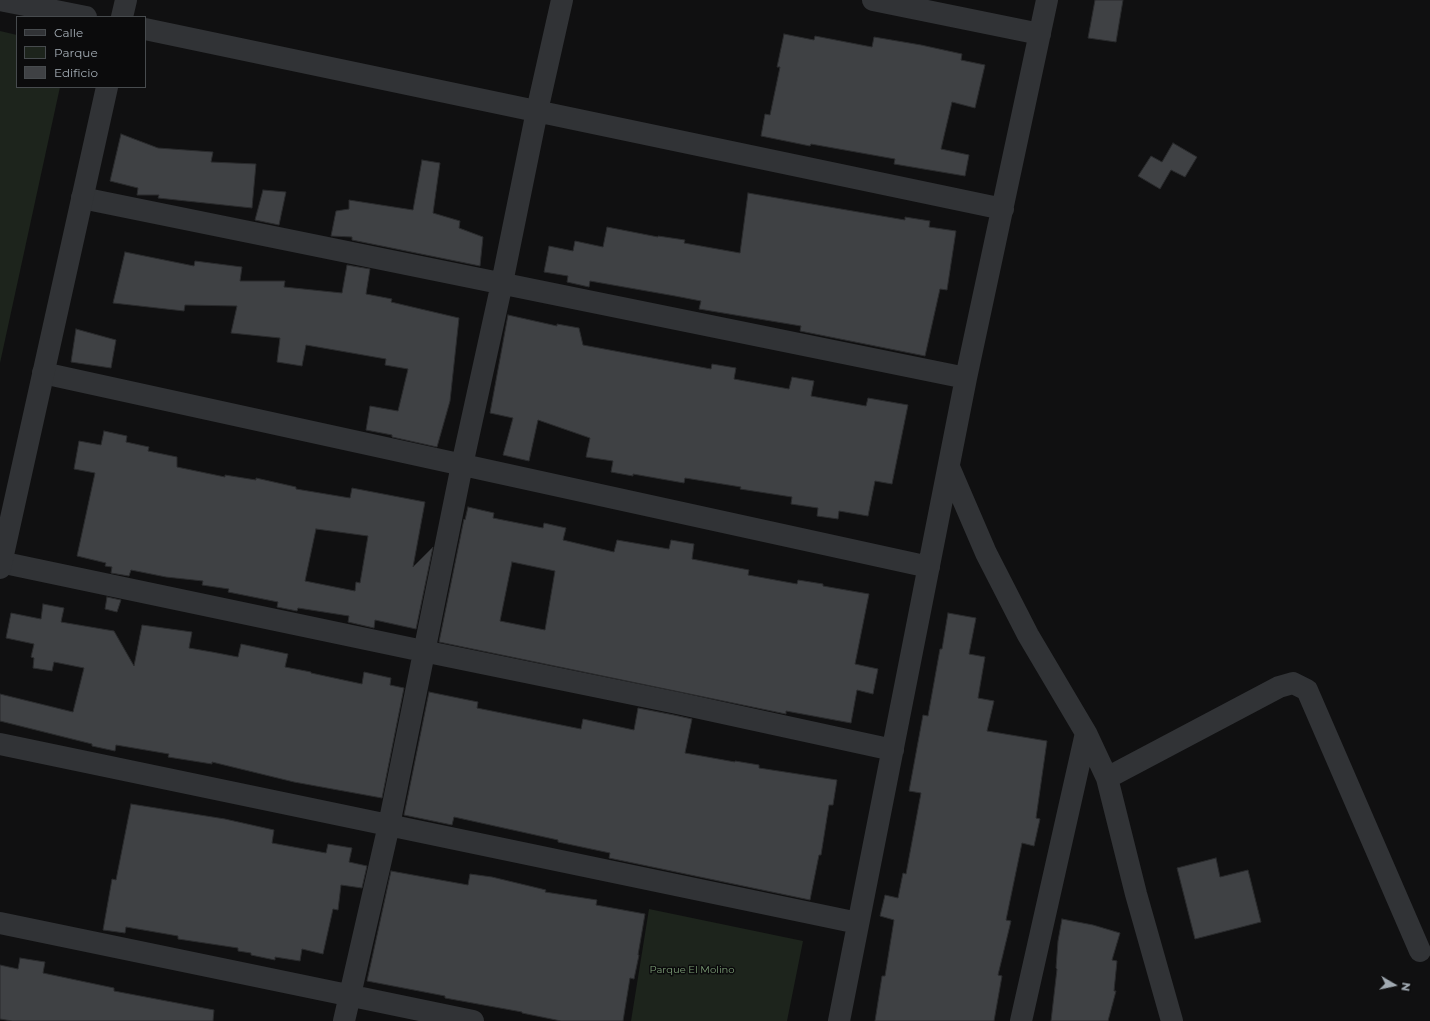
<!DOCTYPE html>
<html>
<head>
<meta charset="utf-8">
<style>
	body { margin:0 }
	#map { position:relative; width:1430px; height:1021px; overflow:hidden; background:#101011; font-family:Montserrat,sans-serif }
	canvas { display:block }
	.legend { position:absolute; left:16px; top:16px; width:130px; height:72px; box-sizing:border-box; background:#0b0b0c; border:1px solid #474b4e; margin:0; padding:5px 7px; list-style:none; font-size:12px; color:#a1aab2 }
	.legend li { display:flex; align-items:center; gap:8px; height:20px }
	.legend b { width:20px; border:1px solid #474b4e }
	.north { position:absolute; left:1374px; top:965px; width:40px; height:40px; -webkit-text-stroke:3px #0b0b0c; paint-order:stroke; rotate:99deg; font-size:11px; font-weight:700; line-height:16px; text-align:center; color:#a1aab2 }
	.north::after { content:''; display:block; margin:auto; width:14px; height:18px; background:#a1aab2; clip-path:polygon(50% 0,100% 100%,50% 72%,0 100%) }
</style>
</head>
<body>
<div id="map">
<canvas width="1430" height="1021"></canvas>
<ul class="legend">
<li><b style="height:5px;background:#313336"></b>Calle</li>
<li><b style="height:11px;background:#1d241c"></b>Parque</li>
<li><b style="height:11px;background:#3f4144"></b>Edificio</li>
</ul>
<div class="north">N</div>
</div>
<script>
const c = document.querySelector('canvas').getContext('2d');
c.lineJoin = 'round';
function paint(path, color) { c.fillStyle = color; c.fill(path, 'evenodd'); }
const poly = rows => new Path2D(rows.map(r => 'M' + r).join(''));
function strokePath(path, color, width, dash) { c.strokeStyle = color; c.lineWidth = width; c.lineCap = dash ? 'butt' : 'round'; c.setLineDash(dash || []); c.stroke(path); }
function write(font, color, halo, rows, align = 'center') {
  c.font = font + ' Montserrat,sans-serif'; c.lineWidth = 3; c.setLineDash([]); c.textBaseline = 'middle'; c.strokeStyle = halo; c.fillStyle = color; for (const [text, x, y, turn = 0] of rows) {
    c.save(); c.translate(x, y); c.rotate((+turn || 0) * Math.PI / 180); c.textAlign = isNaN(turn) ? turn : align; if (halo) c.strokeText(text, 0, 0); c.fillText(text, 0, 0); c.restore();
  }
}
paint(poly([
	[0,31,17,35,17,87,60,87,0,363],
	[649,909,803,941,787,1021,631,1021]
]), '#1d241c');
const building = poly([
	[1095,0,1123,0,1116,42,1088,38,1095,0],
	[784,34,814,40,815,36,872,47,874,37,921,45,962,54,961,60,985,65,975,108,952,102,941,149,969,155,965,176,894,164,895,159,811,144,810,146,761,136,765,114,770,115,780,67,777,67,784,34],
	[121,134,158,148,213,152,211,162,256,164,252,208,158,198,159,195,137,195,138,188,110,181,121,134],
	[1173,143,1197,157,1185,177,1171,170,1160,189,1138,176,1151,156,1162,162,1173,143],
	[422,160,440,163,433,213,460,221,459,228,483,237,480,266,352,240,352,237,331,236,336,211,349,209,349,200,413,210,422,160],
	[263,190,286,192,279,225,255,220,263,190],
	[748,193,905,220,905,217,930,221,929,227,956,231,947,290,940,289,925,356,800,331,801,326,699,309,701,301,675,296,590,281,589,287,567,282,568,276,544,272,549,246,573,251,575,241,603,247,607,227,658,237,658,236,685,240,684,243,740,253,748,193],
	[125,252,194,266,195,261,242,267,240,281,285,281,284,287,342,293,347,265,370,269,366,294,392,299,391,302,459,318,450,401,437,447,392,437,392,435,366,430,370,406,398,411,408,369,385,365,386,359,306,345,302,366,277,362,280,338,231,333,237,306,185,305,184,311,113,303,125,252],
	[508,315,557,326,557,324,579,328,583,345,711,369,712,364,736,368,734,379,789,389,792,377,814,381,811,396,866,406,868,398,908,405,892,484,875,481,868,516,839,511,838,519,817,516,818,508,791,504,792,497,740,489,741,487,685,478,684,483,633,474,633,476,611,472,613,461,586,457,590,438,538,420,529,461,503,455,513,418,490,413,508,315],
	[76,329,116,340,111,368,71,362,76,329],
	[104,431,127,436,126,442,149,447,148,451,177,457,177,467,225,477,225,475,256,480,256,478,296,487,296,489,350,498,352,488,425,502,413,567,433,547,416,629,375,620,374,628,348,622,349,616,298,608,297,611,277,607,278,602,228,592,229,589,202,585,203,581,166,577,131,570,129,576,111,573,112,567,105,566,106,563,77,556,95,473,74,469,79,441,101,445,104,431],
	[316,529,368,536,360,583,356,582,355,591,305,581,316,529],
	[468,507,494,513,493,518,543,528,544,523,566,528,563,540,614,552,617,540,669,549,671,540,694,544,692,559,749,570,748,575,797,584,798,580,823,584,823,586,869,594,855,664,878,669,873,694,857,690,851,723,786,711,786,714,439,642,464,519,465,520,468,507],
	[512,562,555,571,545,630,500,621,512,562],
	[107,597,121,600,117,612,105,609,107,597],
	[43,604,64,608,61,622,114,631,134,666,142,625,192,632,189,648,212,652,238,657,241,644,288,654,285,667,311,672,311,673,362,684,364,672,391,678,390,685,404,688,382,798,294,782,212,762,212,764,168,757,169,754,116,745,115,751,92,746,92,744,0,721,0,694,73,712,84,668,54,662,52,671,33,668,34,658,31,657,34,644,6,638,11,613,41,619,43,604],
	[948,613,976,618,969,654,985,657,978,698,994,701,987,731,1047,741,1036,818,1040,819,1034,846,1022,843,1006,920,1011,921,998,975,1002,976,994,1021,875,1021,882,976,885,976,894,920,880,916,885,895,898,898,903,873,906,874,921,793,909,791,923,715,928,716,940,649,942,649,948,613],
	[429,692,478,702,477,708,581,729,583,719,634,730,638,708,674,715,692,719,685,753,735,762,735,761,759,765,759,768,837,780,833,805,829,805,821,855,819,855,810,900,609,858,610,853,558,842,558,840,454,817,452,825,404,815,429,692],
	[131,804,225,819,274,830,272,843,326,853,328,844,352,848,349,862,367,866,362,888,341,885,338,910,333,909,323,954,302,949,300,961,275,957,275,960,251,955,251,953,238,951,238,948,178,939,178,936,126,927,125,933,103,930,112,879,116,880,131,804],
	[1216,858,1220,877,1248,870,1261,922,1195,939,1177,868,1216,858],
	[391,871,468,885,470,874,492,877,546,890,545,892,597,900,596,905,645,914,638,955,639,955,634,979,630,978,623,1021,561,1021,522,1013,522,1012,445,998,445,996,367,981,391,871],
	[1062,919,1093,925,1120,933,1112,960,1117,961,1114,991,1116,991,1108,1021,1051,1021,1057,969,1056,968,1058,941,1062,919],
	[20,958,45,962,43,973,114,988,114,991,214,1010,213,1021,12,1021,0,1019,0,965,18,969,20,958]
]);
paint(building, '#3f4144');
strokePath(building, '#2a2b2d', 1);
strokePath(poly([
	[0,0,86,17],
	[873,0,1040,34],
	[145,29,1003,209],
	[82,198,966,378],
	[43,373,929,567],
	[949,467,986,553,1028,635,1086,733,1107,778,1136,894,1172,1021],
	[0,562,423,651,677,703,893,750],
	[0,744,858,923],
	[1107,778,1279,687,1293,683,1307,690,1420,951],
	[0,923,473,1021],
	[344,1021,389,825,462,465,502,283,537,111,562,0],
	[839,1021,966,378,1047,0],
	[1021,1021,1086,733]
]), '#313336', 22);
strokePath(poly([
	[122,17,126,0],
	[0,568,107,87]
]), '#313336', 22);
write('10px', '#7d9e77', '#0b0b0c', [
	["Parque El Molino",692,970]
]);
</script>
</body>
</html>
